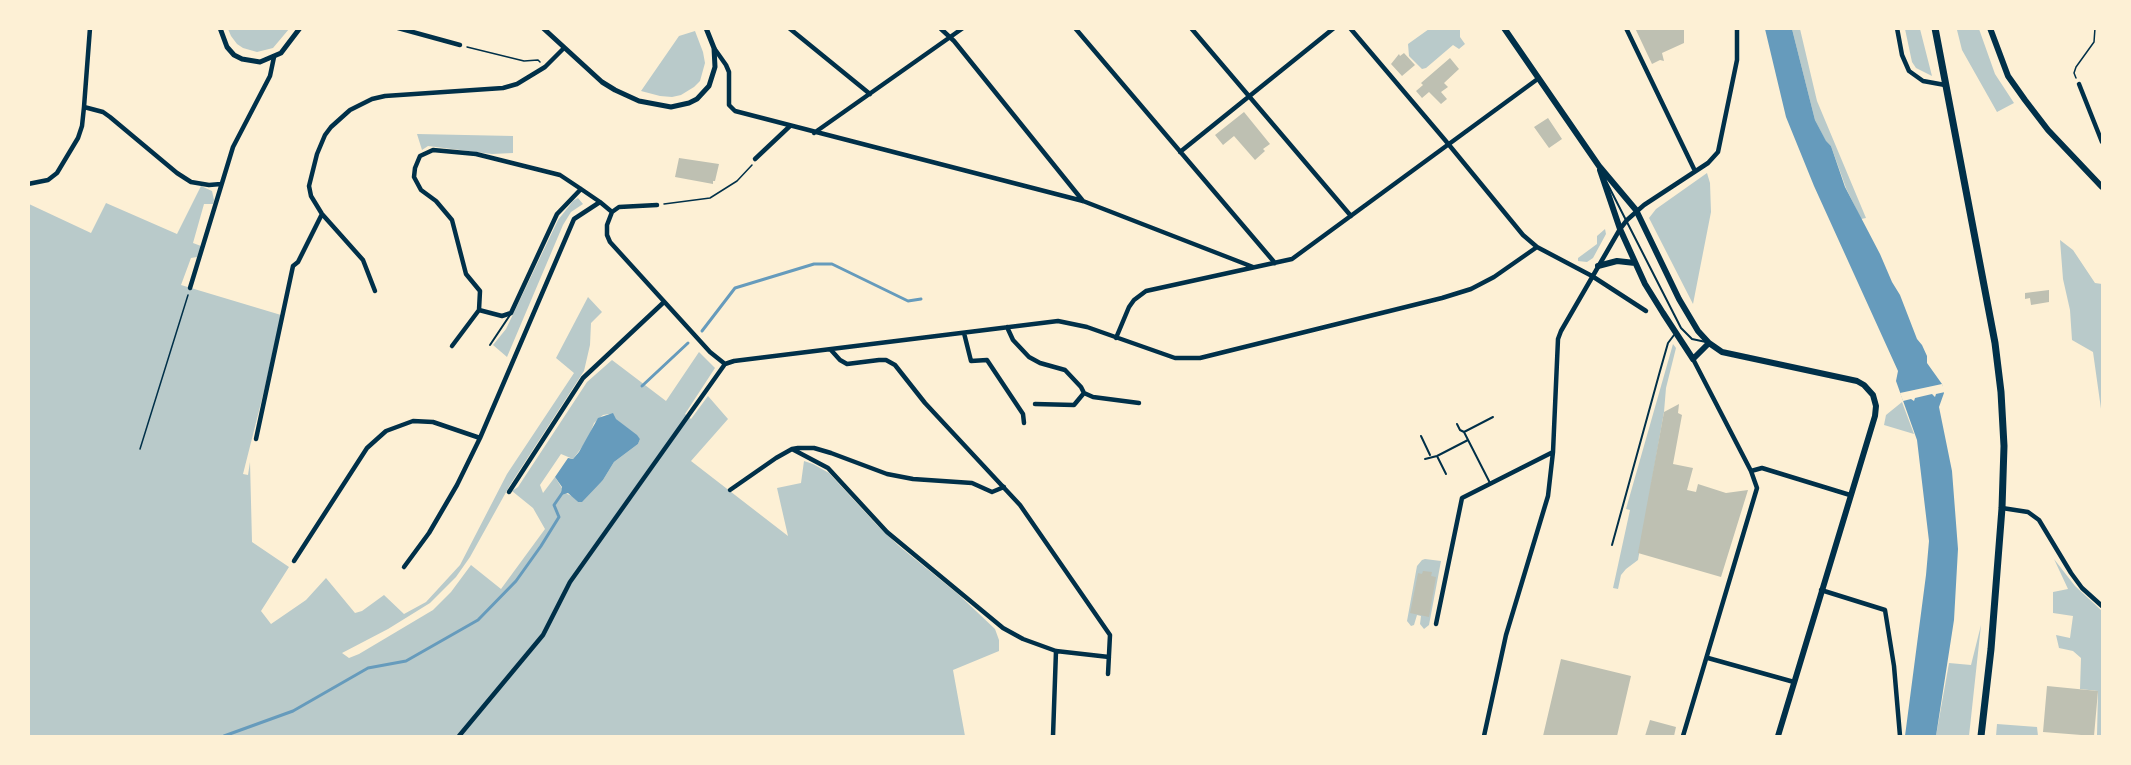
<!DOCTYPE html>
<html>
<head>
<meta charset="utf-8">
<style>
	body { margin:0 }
	#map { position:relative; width:2131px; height:765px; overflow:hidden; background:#fdf0d5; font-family:"Archivo Narrow",sans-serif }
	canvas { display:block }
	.frame { position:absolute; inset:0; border:30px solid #fdf0d5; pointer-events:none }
</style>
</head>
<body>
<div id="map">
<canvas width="2131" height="765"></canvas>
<div class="frame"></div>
</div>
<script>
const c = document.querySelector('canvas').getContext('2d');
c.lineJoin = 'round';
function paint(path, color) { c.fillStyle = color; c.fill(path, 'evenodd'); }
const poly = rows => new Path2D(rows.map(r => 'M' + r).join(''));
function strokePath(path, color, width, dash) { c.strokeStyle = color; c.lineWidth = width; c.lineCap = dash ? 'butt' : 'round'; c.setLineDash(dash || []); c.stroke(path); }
paint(poly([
	[228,29,229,28,289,29,273,48,257,52,243,48,237,44,231,36],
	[1429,29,1460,29,1460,37,1465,44,1459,49,1453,45,1426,68,1422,69,1409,56,1408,44],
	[1792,29,1800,29,1817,101,1866,218,1861,219,1846,188,1831,146,1826,142,1815,120],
	[1905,29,1920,29,1932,76,1916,68,1912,62],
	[1952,29,1979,29,1995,74,2014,103,1997,112,1962,50,1957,30],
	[695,31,703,52,705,63,700,81,694,87,681,95,672,97,660,96,641,91,679,36],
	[417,134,513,136,513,153,492,154,428,146,422,150],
	[1707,173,1710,183,1711,212,1693,304,1649,218,1656,209],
	[201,186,212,191,214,200,213,204,204,204,193,243,201,246,197,257,191,258,181,285,281,315,264,391,243,474,248,475,250,462,252,542,289,567,261,611,271,624,306,600,326,578,355,613,362,611,384,595,404,614,426,602,460,565,507,474,574,373,556,358,588,297,602,312,591,323,590,345,584,371,510,485,470,557,456,577,430,603,388,629,342,653,349,658,359,654,433,610,451,592,471,565,501,589,545,529,533,508,512,491,518,487,587,382,612,360,666,401,699,352,715,368,685,414,691,419,708,396,728,419,691,461,788,536,777,488,801,483,804,461,813,464,829,473,877,525,899,546,958,594,995,629,999,640,999,651,953,670,965,736,29,736,29,204,91,233,106,203,177,234],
	[609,414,640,439,638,444,614,462,603,480,578,502,572,496,565,493,555,477,543,493,540,485,561,454,573,459,588,439,594,423,603,415],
	[578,198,583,204,571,212,563,225,507,357,493,345,506,329,558,220,573,201],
	[1605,229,1606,234,1593,258,1587,262,1578,261,1578,258,1597,244,1597,236],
	[2060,240,2073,250,2095,283,2102,284,2102,416,2093,352,2072,340,2070,310,2063,279],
	[1673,344,1676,348,1666,388,1664,412,1638,560,1626,569,1621,575,1618,589,1613,588,1630,510,1626,509],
	[1902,402,1914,434,1884,425,1886,415],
	[1425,559,1441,561,1429,625,1424,629,1420,624,1421,616,1417,615,1414,625,1411,626,1407,621,1417,566,1422,560],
	[2054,559,2075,586,2102,611,2102,736,2097,736,2098,691,2080,689,2081,658,2073,651,2059,648,2056,635,2070,638,2073,616,2053,613,2053,592,2068,589],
	[1981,625,1969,736,1936,736,1949,663,1971,665],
	[1997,724,2037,727,2038,736,1996,736]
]), '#b9caca');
paint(poly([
	[1765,29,1792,29,1815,120,1826,141,1831,146,1845,187,1880,254,1892,282,1900,295,1917,339,1922,345,1927,356,1927,363,1942,384,1944,393,1939,407,1952,471,1958,549,1954,620,1936,736,1905,736,1926,575,1929,541,1917,440,1896,381,1898,371,1814,186,1786,117],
	[613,413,616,419,637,435,640,439,638,444,614,462,603,480,582,502,578,502,568,493,561,495,562,487,555,477,568,458,573,459,579,452,598,418]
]), '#669bbc');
paint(poly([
	[1942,384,1945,392,1936,394,1935,397,1932,394,1915,398,1914,401,1911,399,1903,401,1900,393]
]), '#fdf0d5');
strokePath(poly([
	[702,331,735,288,814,264,832,264,908,301,921,299],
	[642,386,688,343],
	[224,736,293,711,368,668,406,661,478,620,516,581,541,546,559,517,554,505,563,492]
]), '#669bbc', 3);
paint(poly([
	[1635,28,1684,28,1684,43,1662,53,1664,61,1660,60,1652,64],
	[1404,53,1415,65,1402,76,1391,64,1399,54,1400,56],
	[1450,58,1459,69,1444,83,1448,87,1441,92,1447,99,1441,104,1429,92,1422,98,1416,91,1423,85,1421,83],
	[1244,112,1270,144,1263,149,1265,151,1255,160,1234,136,1223,145,1215,135],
	[1548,118,1562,139,1549,148,1534,127],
	[679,158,719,164,715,181,713,181,713,184,675,177],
	[2049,290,2049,302,2031,305,2030,298,2025,299,2025,293],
	[1679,404,1678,413,1682,415,1673,464,1693,468,1687,490,1696,492,1698,484,1726,493,1748,490,1721,577,1638,553,1664,412],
	[1423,571,1432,572,1431,576,1436,577,1429,617,1410,613,1418,573,1422,574],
	[1561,659,1631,676,1617,736,1543,736],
	[2047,686,2098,691,2094,736,2043,732],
	[1650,720,1676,727,1674,736,1645,736]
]), '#bec0b2');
strokePath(poly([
	[467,47,524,61,538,60,540,62],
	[2076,78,2074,73,2076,67,2094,42,2095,28],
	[664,204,710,198,737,181,752,165],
	[140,449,188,295]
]), '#003049', 1.5);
strokePath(poly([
	[1606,181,1681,328,1692,339,1706,342],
	[490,345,510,315],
	[1457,424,1460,430,1464,432,1490,483],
	[1464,432,1493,417],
	[1421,436,1430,455],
	[1437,456,1446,474],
	[1425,459,1437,456,1468,440],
	[1612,545,1660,371,1668,343,1674,335]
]), '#003049', 2);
strokePath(poly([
	[398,28,460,45],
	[789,28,870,94],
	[940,28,954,41,1083,201],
	[1075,28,1275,263],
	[1191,28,1351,216],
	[1350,28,1445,140,1523,235,1537,247,1592,276,1646,311],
	[1626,28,1695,171],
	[1897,28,1902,55,1909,71,1923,81,1945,85],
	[714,48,726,65,729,72,729,105,735,111,1083,201,1253,267],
	[2079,84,2102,142],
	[84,107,90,28],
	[814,133,963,28],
	[1180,152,1334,28],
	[755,159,790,126],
	[28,184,48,180,57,173,78,138,82,126,84,107,103,112,110,117,177,173,191,182,209,185,221,184],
	[581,189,557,214,511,313,502,316,479,310,480,291,466,274,452,220,436,201,421,190,414,177,415,168,420,156,433,150,476,154,560,175,581,189,600,202,612,212,619,207,657,205],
	[612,212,607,225,607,235,610,242,710,352,725,364],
	[190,288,233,147,270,76,274,57],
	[375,291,363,260,322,214,311,196,309,186,317,154,325,135,331,127,350,110,372,99,385,96,503,88,517,84,545,67,564,48],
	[1007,327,1013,340,1029,357,1040,363,1065,370,1081,387,1084,393,1093,397,1139,403],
	[964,333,971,361,987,360,1023,414,1024,423],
	[1116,338,1129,307,1134,300,1146,291,1292,259,1539,78],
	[452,346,479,310],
	[831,350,840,360,847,364,879,360,886,360,895,365,925,403,1020,505,1110,635,1108,674],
	[725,364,734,361,1058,321,1087,327,1175,358,1200,358,1442,298,1471,289,1494,277,1537,247],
	[1035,404,1074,405,1084,393],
	[256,439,293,266,298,262,322,214],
	[792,449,828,468,887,532,1003,628,1023,639,1056,651,1109,657],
	[1751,471,1762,468,1850,495],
	[730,490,776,458,792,449,798,448,814,448,831,453,887,474,913,479,972,483,992,492,1004,487],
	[509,492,583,378,664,302],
	[2002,508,2028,512,2039,520,2071,573,2082,588,2102,606],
	[294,561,367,448,386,431,413,421,433,422,480,438],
	[404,567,429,533,457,485,480,438,574,219,600,202],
	[1821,590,1885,610,1894,666,1900,736],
	[1436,624,1462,498,1553,452],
	[1708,658,1794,682],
	[459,736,543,635,570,582,725,364],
	[1053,736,1056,651],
	[1484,736,1506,635,1548,496,1553,452,1558,339,1561,331,1620,229,1627,220,1644,205,1708,163,1718,152,1737,60,1737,28],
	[1683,736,1757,488,1751,471,1693,359]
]), '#003049', 4.5);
strokePath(poly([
	[220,28,227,47,234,55,242,59,260,62,281,53,300,28],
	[543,28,602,82,615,90,639,101,671,107,689,103,697,99,709,86,715,67,714,48,706,28]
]), '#003049', 5);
strokePath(poly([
	[1504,28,1599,166,1636,210,1679,299,1698,331,1709,343,1722,352,1857,381,1864,385,1873,395,1876,406,1875,416,1778,736],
	[1990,28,2008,76,2025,100,2048,130,2102,187],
	[1600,170,1620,229,1645,284,1663,313,1693,359,1709,343],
	[1598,266,1617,261,1635,263]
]), '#003049', 6);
strokePath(poly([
	[1935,28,1995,343,2001,392,2004,446,2002,508,1991,649,1981,736]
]), '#003049', 7);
</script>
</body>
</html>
